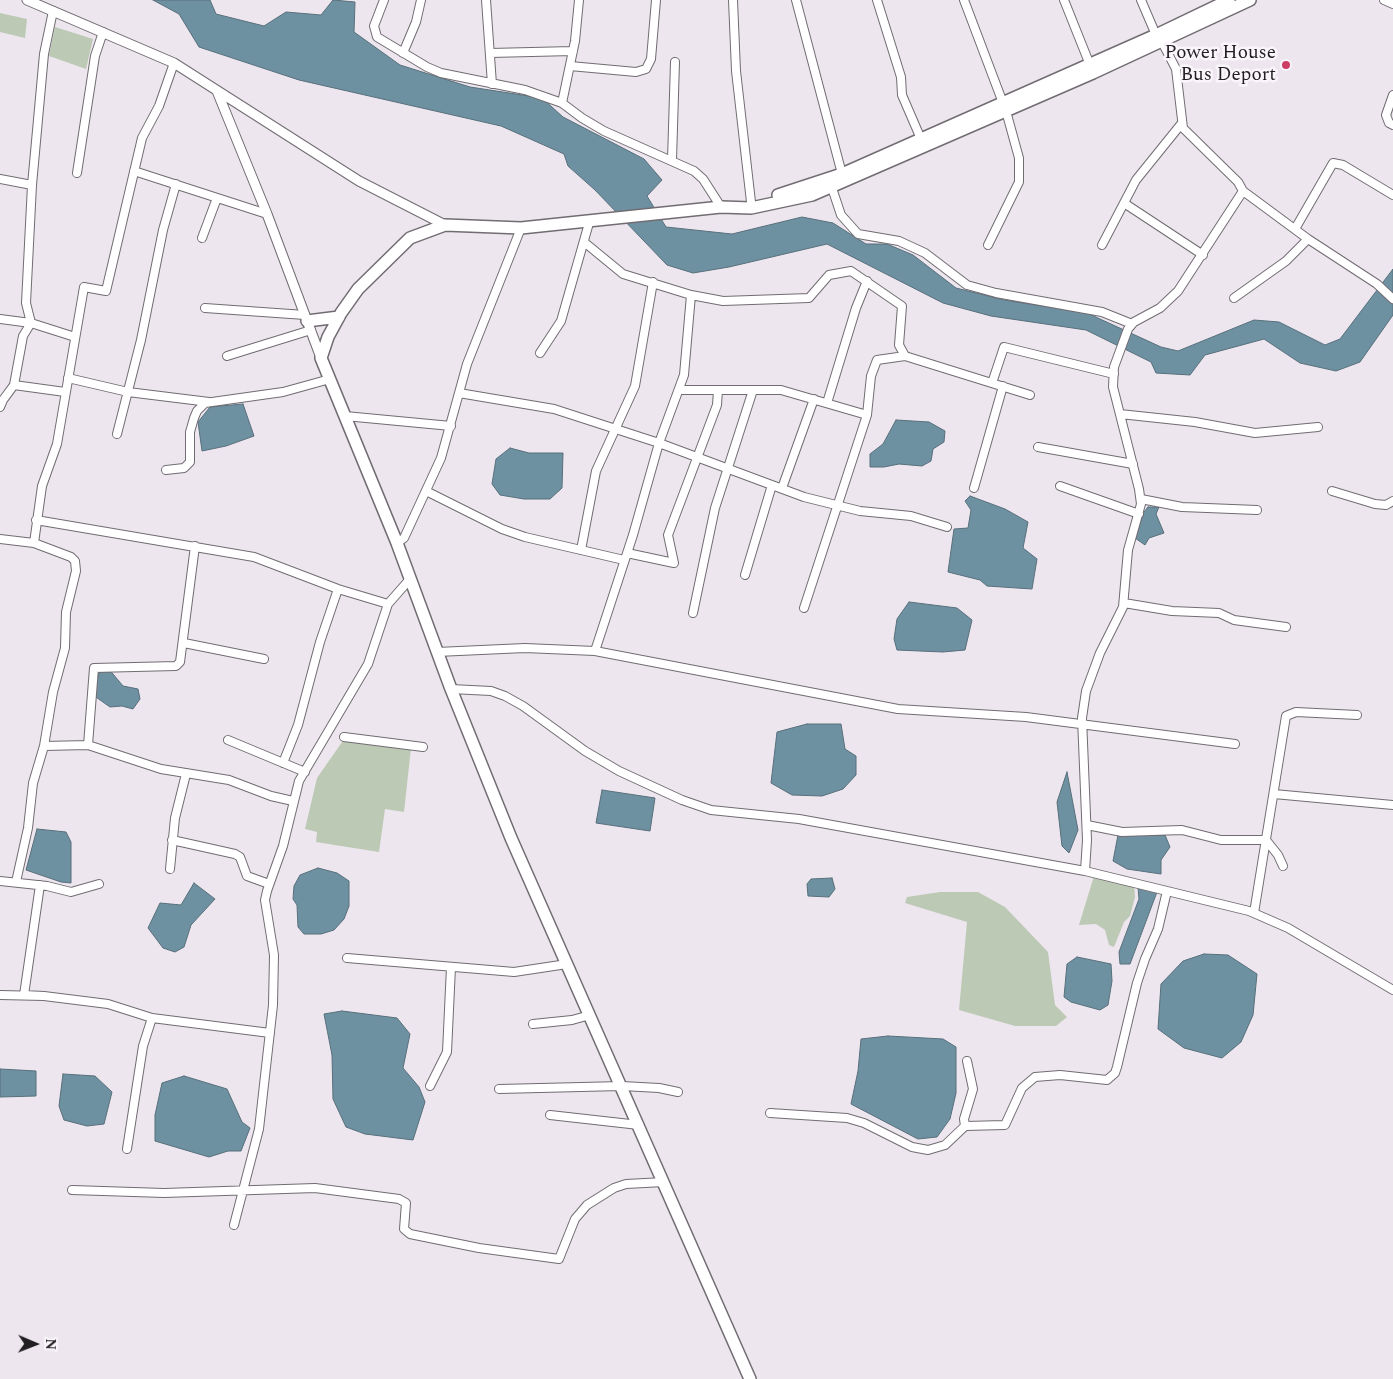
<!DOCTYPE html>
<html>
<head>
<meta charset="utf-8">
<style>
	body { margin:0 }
	#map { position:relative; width:1393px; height:1379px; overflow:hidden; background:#ede6ee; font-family:Spectral,serif }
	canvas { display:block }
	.north { position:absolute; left:10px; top:1319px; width:50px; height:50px; -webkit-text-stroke:4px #faf4fb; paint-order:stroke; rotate:91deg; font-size:14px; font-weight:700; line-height:20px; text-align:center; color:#211f21 }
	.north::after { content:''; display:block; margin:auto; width:18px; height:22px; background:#211f21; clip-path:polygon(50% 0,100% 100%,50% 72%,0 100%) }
</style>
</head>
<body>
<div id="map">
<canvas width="1393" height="1379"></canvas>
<div class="north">N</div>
</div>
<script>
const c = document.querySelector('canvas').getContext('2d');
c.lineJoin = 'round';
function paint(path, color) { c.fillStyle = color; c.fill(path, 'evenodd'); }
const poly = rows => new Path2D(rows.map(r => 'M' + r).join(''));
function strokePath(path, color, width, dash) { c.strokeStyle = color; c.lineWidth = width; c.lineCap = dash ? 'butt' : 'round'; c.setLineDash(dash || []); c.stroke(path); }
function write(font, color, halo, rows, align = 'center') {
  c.font = font + ' Spectral,serif'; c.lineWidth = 5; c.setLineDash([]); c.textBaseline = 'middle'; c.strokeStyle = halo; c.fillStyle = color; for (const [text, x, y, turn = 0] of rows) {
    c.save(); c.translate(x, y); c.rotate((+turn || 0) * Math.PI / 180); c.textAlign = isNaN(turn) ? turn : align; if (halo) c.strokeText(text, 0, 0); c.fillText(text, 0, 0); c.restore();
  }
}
paint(poly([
	[0,13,27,19,25,38,0,32],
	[55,27,93,39,86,69,49,56],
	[347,735,411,748,404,812,385,809,379,852,316,842,317,832,305,829,317,778],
	[1094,876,1134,884,1135,897,1130,916,1124,922,1114,947,1109,945,1105,930,1096,924,1079,925],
	[940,892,978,892,1005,907,1048,952,1055,1005,1067,1017,1056,1026,1015,1026,959,1010,967,922,905,903,907,897]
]), '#bcc9b4');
const water = poly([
	[153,0,210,0,216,14,264,26,286,12,321,15,333,0,355,2,354,32,400,65,470,87,542,98,563,117,644,159,662,180,647,196,666,227,732,234,802,217,833,223,866,244,887,244,913,255,956,288,1004,300,1087,313,1161,347,1178,351,1254,320,1279,322,1325,345,1340,339,1393,269,1393,315,1360,362,1336,371,1300,363,1264,339,1205,355,1190,375,1156,373,1151,362,1086,330,991,316,943,303,827,244,729,267,693,273,667,265,595,190,568,166,564,154,501,126,299,80,199,47,179,14,153,0],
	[243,404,254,436,226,446,202,451,198,422,210,407,243,404],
	[896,420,929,422,945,431,944,442,933,449,931,461,922,466,899,464,884,467,870,467,870,454,883,444,896,420],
	[510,448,529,453,563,453,562,488,550,499,524,499,500,495,492,484,496,459,510,448],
	[970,496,1005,509,1028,522,1023,548,1037,559,1032,589,987,586,980,580,948,572,954,529,968,528,971,510,965,501,970,496],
	[1148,507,1159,507,1156,514,1164,533,1149,538,1145,545,1135,538,1144,512,1148,507],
	[909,602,957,608,972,620,965,650,943,652,897,650,894,639,897,619,909,602],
	[108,668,123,686,138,689,140,699,133,709,122,706,110,707,93,695,99,673,108,668],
	[807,724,841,724,845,749,856,756,856,775,843,789,822,796,792,795,771,783,777,732,807,724],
	[1067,772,1078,830,1069,853,1062,846,1057,802,1067,772],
	[602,790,655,798,650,831,596,823,602,790],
	[37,829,66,832,71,842,71,883,61,882,26,870,37,829],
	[1118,835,1165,835,1170,847,1161,860,1161,874,1127,869,1113,861,1118,835],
	[318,868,337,873,349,881,349,906,344,919,334,930,321,934,304,934,298,927,297,905,293,899,294,886,300,875,318,868],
	[832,878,835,889,829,897,808,896,807,884,811,879,832,878],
	[194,883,215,899,191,925,184,947,175,952,163,948,148,928,160,903,181,905,194,883],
	[1138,887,1157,892,1130,964,1120,964,1119,952,1139,899,1138,887],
	[1204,954,1228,955,1257,974,1253,1015,1241,1042,1222,1058,1184,1048,1158,1029,1161,984,1183,961,1204,954],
	[1077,957,1111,964,1112,981,1108,1005,1100,1010,1071,1002,1064,997,1067,964,1077,957],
	[342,1011,397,1018,410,1034,403,1068,419,1087,425,1102,413,1140,365,1134,346,1127,333,1099,332,1055,324,1014,342,1011],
	[888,1036,943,1039,956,1047,956,1093,950,1119,937,1137,918,1139,851,1104,858,1071,861,1039,888,1036],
	[0,1069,36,1071,36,1096,0,1097,0,1069],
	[63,1074,95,1076,112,1092,104,1124,87,1126,64,1120,59,1106,63,1074],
	[184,1076,227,1089,242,1122,250,1128,241,1151,228,1151,209,1157,155,1141,155,1115,162,1083,184,1076]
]);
paint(water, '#6e91a2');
strokePath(water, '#576f7b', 1);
const minor = poly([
	[384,0,374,26,377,37,427,67,441,73,525,90,562,103,582,118,604,131,694,171,703,179,721,207],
	[486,0,492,84],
	[733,0,736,71,751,202],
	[796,0,842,174],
	[877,0,901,77,902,95,921,139],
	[964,0,1003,103],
	[1064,0,1090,65],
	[1141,0,1156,35],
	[1384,0,1393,4],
	[1162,42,1176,69,1183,128,1238,182,1243,191,1308,239,1377,284,1393,299],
	[403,53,416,22,421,0],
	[490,53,573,51],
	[570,66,636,72,646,69,651,59,656,0],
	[1393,95,1386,115,1389,123,1393,125],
	[562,103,575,41,579,0],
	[672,160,675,62],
	[134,171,267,214],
	[77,173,95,56,103,32],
	[0,179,32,185],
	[832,188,841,215,858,234,899,241,925,253,967,285,996,293,1102,312,1132,324],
	[1124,203,1203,255],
	[1295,229,1333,163,1343,165,1393,195],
	[202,238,217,198],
	[584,242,623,274,691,295,723,301,809,298,829,275,851,271,902,306,899,345,905,356,1030,395],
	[988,245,1019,182,1019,158,1006,111],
	[1102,245,1136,180,1182,123],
	[1234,298,1286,261,1308,239],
	[205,308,305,315],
	[0,319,31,323,75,337],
	[540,353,561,321,589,223],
	[227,356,311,330],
	[68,378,128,392,209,402],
	[992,383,1004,347,1114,374],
	[14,385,65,392],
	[679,390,781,390,867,415],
	[459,393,554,409,659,443,804,497,860,511,911,516,947,527],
	[827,403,856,308,867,281],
	[0,407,3,400,14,385,23,336,31,323,26,303,32,185,44,54,53,11],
	[1120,414,1195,422,1255,433,1318,427],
	[345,416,451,426],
	[117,434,141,340,163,230,176,184],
	[1038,447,1133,464],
	[166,470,184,468,190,462,190,432,194,418,197,411,205,403,283,392,330,379],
	[1060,486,1139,514],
	[782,488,814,399],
	[974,488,1003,386],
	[426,491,502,529,525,537,624,560],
	[1332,491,1375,504,1386,505,1393,501],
	[1141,499,1182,507,1257,510],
	[36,520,254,557,338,589,388,604],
	[0,539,34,543],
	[397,543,404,538,441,458,467,364,521,228],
	[581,550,596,471,635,386,653,282],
	[627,553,674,563,668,535,717,405,718,390],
	[745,575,772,485],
	[1124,603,1172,611,1219,613,1234,620,1286,627],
	[804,608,867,415,871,376,877,360,905,356],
	[693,613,715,508,753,390],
	[184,643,264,659],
	[595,651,633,535,659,443,684,375,691,295],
	[437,652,525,648,595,651,898,709,1026,717,1235,744],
	[451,689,491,691,505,696,523,706,585,751,619,771,682,800,711,810,799,819,1085,871,1249,911,1288,928,1393,990],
	[344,737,423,747],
	[228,740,305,772],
	[88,745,94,668,176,666,180,662,195,546],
	[44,746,88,745,161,769,229,780,271,796,293,801],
	[283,763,298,725,320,642,338,589],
	[1274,794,1393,805],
	[1087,825,1122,832,1182,830,1221,840,1266,840,1278,855,1283,866],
	[172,840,235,854,240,857,247,876,269,884],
	[170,869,175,818,186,774],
	[1085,871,1087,840,1082,718,1086,691,1100,653,1123,607,1128,550,1141,504,1139,489,1113,387,1114,367,1128,329,1134,322,1160,308,1178,291,1243,191],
	[0,881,47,886,71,892,99,884],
	[16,882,28,828,33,783,44,746,53,692,65,648,66,612,76,571,75,561,71,557,34,543,42,486,57,444,84,287,106,291,142,138,159,106,174,63],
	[1254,913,1286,716,1296,712,1357,715],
	[347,958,514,972,567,964],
	[0,995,44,996,24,995,40,885],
	[44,996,108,1004,152,1018,270,1033],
	[533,1024,572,1020,590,1015],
	[430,1086,447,1052,451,967],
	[499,1089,622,1086,659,1088,678,1092],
	[770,1113,847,1118,864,1123,912,1147,928,1150,945,1145,965,1126,1005,1125,1022,1088,1035,1077,1060,1075,1107,1080,1115,1073,1117,1067,1137,983,1145,959,1158,929,1167,891],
	[550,1115,639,1125],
	[965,1126,964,1119,973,1089,967,1061],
	[127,1149,143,1046,152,1018],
	[72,1190,164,1193,315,1188,399,1199,406,1203,404,1229,410,1234,479,1248,559,1259,575,1219,587,1205,614,1188,626,1184,664,1182],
	[234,1225,259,1129,273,1005,274,955,265,900,267,891,283,846,299,781,368,664,388,604,410,579]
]);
const major = poly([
	[27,0,174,63,359,181,445,225],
	[217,91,267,214,321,358]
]);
const highway = poly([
	[778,195,842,174,1156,35,1229,0],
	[307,321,339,317],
	[750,1379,511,838,451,689,397,543,321,358,328,337,341,313,358,289,410,238,445,225,521,228,721,207,751,208,812,195,1093,73,1250,0]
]);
strokePath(minor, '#716c72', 10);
strokePath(major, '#716c72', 11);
strokePath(highway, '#716c72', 14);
strokePath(minor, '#fff', 8);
strokePath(major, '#fff', 9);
strokePath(highway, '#fff', 11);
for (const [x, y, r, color] of [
	[1286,65,5,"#cd3e66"]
]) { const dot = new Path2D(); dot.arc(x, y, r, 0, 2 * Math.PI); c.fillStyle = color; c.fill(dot); strokePath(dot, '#faf4fb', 2); }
write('19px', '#211f21', '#faf4fb', [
	["Power House",1276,54],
	["Bus Deport",1276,76]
], 'right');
</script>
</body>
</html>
